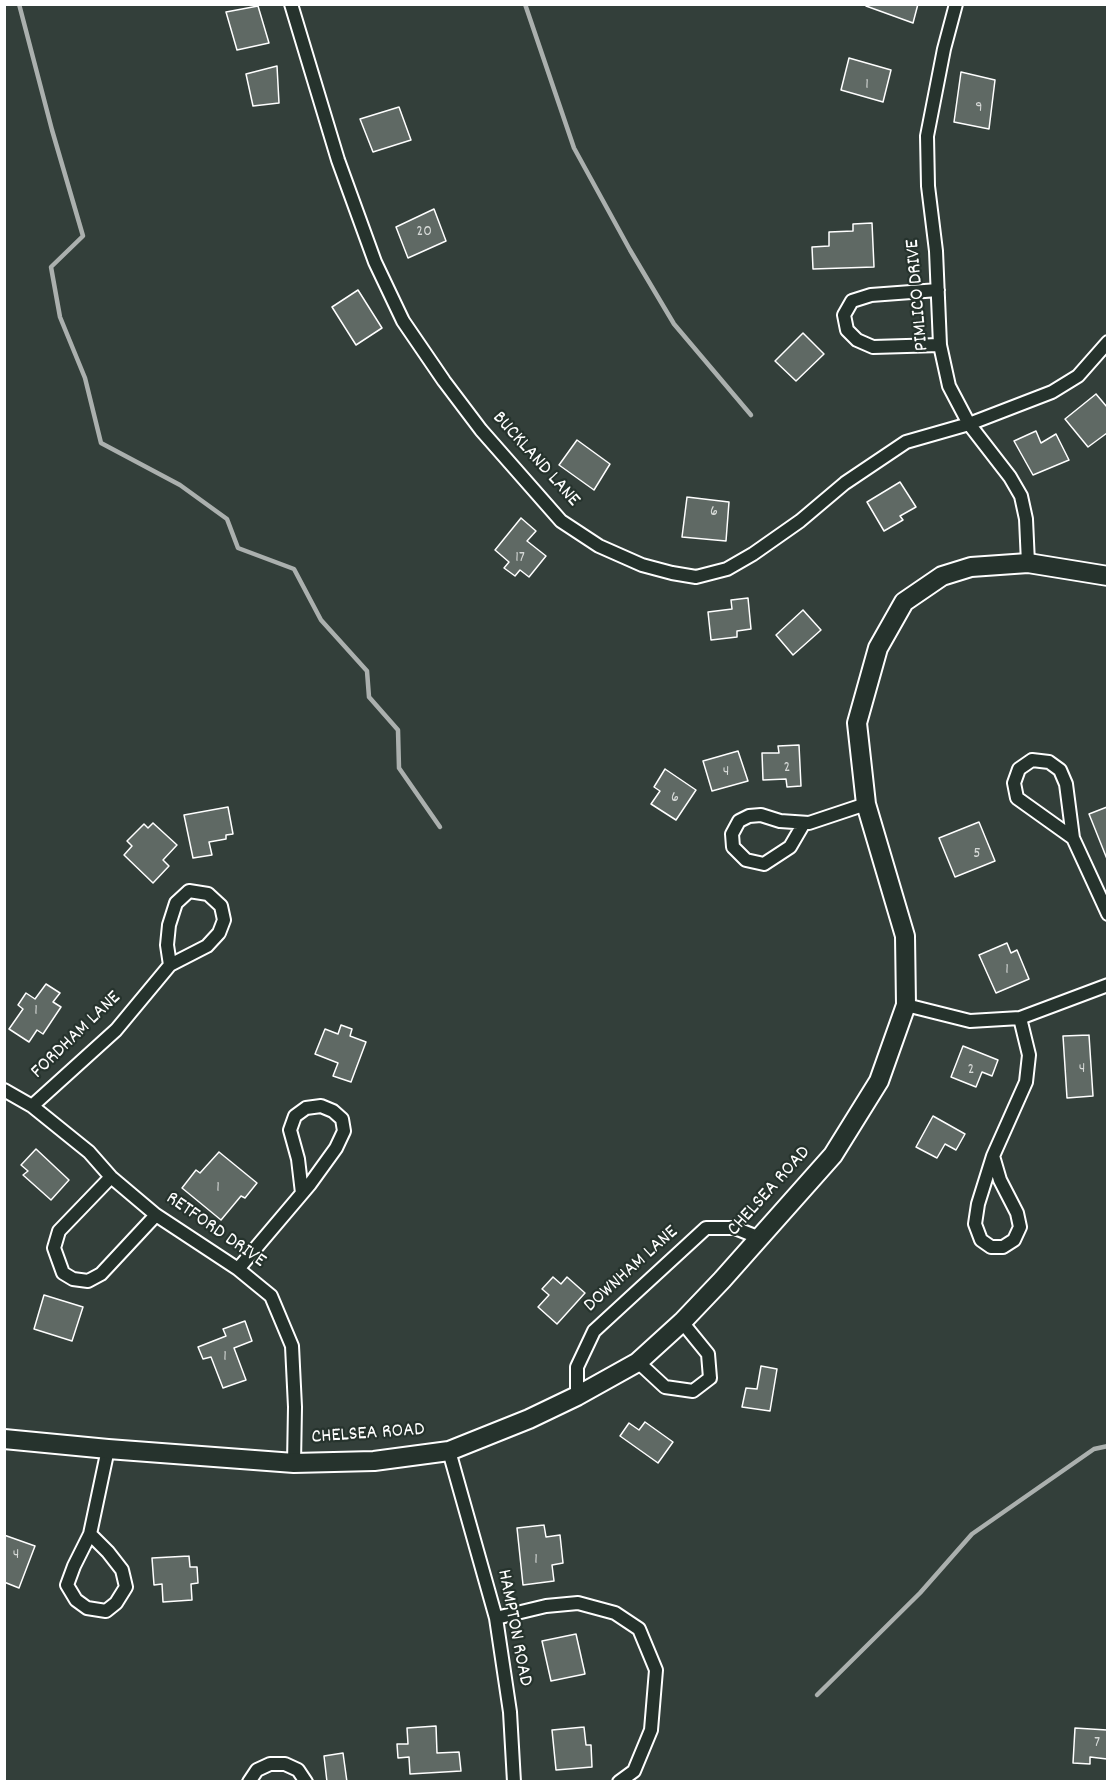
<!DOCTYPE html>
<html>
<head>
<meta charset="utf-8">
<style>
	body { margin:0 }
	#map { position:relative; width:1112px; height:1786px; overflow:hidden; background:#333f3a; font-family:Dekko,sans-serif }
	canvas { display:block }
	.frame { position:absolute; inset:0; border:6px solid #fff; pointer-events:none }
</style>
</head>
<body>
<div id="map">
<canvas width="1112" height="1786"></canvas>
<div class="frame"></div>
</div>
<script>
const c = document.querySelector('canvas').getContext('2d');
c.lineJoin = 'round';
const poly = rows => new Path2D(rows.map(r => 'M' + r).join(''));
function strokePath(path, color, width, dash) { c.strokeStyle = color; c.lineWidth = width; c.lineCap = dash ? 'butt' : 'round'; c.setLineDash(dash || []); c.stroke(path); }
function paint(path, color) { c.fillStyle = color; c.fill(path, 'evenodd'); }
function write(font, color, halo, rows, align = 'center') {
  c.font = font + ' Dekko,sans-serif'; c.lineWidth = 4.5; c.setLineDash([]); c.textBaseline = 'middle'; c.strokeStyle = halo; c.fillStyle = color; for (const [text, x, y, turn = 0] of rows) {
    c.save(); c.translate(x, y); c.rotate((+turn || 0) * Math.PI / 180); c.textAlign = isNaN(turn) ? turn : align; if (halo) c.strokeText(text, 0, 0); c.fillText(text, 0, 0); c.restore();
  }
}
strokePath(poly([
	[19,4,52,130,83,236,51,267,60,317,85,378,101,443,180,485,227,519,238,548,294,569,321,620,367,671,369,697,398,730,399,768,440,827],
	[525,4,574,148,630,250,674,324,751,415],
	[817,1695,920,1593,972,1534,1094,1449,1108,1446]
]), '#abb0ae', 4.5);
const building = poly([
	[866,4,918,4,913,23,866,6,866,4],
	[258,6,269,43,237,50,226,12,258,6],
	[849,58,891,70,883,102,841,90,849,58],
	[277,66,279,103,253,106,246,74,277,66],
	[961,72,995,80,989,129,954,122,961,72],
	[399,107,411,140,373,152,360,119,399,107],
	[434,209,446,241,408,258,396,227,434,209],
	[872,223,874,267,813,269,812,247,829,246,829,232,853,231,853,224,872,223],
	[358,290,382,328,356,345,332,307,358,290],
	[803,333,824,354,796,381,775,361,803,333],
	[1096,394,1107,407,1107,433,1088,447,1065,419,1096,394],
	[1036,431,1041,443,1056,434,1069,460,1033,475,1014,441,1036,431],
	[577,440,610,464,594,490,559,465,577,440],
	[900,482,916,507,900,516,903,520,884,531,867,502,900,482],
	[687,497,729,502,726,541,682,537,687,497],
	[521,518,536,531,527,541,546,556,529,577,520,570,515,576,504,568,509,562,495,550,521,518],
	[748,598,751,629,737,631,737,637,711,640,708,612,732,609,731,600,748,598],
	[803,610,821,630,793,655,776,635,803,610],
	[799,745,801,786,787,787,786,779,763,780,762,753,779,753,778,746,799,745],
	[738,751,748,781,712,791,703,761,738,751],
	[665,769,696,790,676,820,651,804,660,791,654,787,665,769],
	[228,807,233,834,226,835,226,839,209,842,212,855,193,858,184,815,228,807],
	[1107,807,1107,859,1089,814,1107,807],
	[979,822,995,861,955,877,939,838,979,822],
	[153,823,177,845,163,860,169,866,153,883,124,855,132,846,127,841,144,824,148,828,153,823],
	[1007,943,1011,953,1017,950,1029,979,996,993,979,955,1007,943],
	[46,984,60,993,53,1002,61,1007,43,1034,37,1030,29,1042,9,1029,23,1009,18,1005,26,993,35,999,46,984],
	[341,1025,352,1029,350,1036,366,1042,351,1082,333,1076,338,1063,315,1054,325,1029,338,1034,341,1025],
	[1089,1035,1093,1096,1067,1098,1063,1036,1089,1035],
	[963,1046,998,1060,992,1076,982,1072,976,1087,951,1077,963,1046],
	[933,1116,965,1134,956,1150,945,1144,937,1158,916,1147,933,1116],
	[36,1149,69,1180,51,1200,23,1175,28,1171,21,1165,36,1149],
	[219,1152,257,1183,245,1198,241,1196,221,1220,182,1188,196,1170,200,1173,219,1152],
	[553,1277,561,1284,567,1277,585,1293,557,1324,538,1307,549,1295,542,1289,553,1277],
	[44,1295,83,1307,72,1341,34,1329,44,1295],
	[245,1321,252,1341,234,1348,246,1380,223,1388,211,1357,203,1359,198,1347,226,1336,223,1329,245,1321],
	[761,1366,777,1369,770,1411,742,1407,746,1388,757,1389,761,1366],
	[645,1422,673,1442,658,1463,620,1436,629,1423,639,1430,645,1422],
	[544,1525,546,1537,560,1535,563,1563,552,1565,554,1581,523,1585,517,1528,544,1525],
	[4,1535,35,1546,19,1588,4,1582,4,1535],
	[189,1556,190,1567,197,1567,198,1583,191,1584,192,1600,163,1602,162,1584,154,1585,152,1558,189,1556],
	[576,1634,585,1674,551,1681,542,1641,576,1634],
	[436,1726,437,1753,459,1752,461,1771,410,1774,409,1757,398,1758,397,1744,408,1744,407,1728,436,1726],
	[584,1727,586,1745,591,1745,592,1767,556,1770,552,1730,584,1727],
	[1075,1728,1107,1730,1107,1759,1090,1757,1090,1764,1073,1763,1075,1728],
	[343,1753,347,1782,327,1782,324,1756,343,1753]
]);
paint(building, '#5f6964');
strokePath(building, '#fff', 1.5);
const street = poly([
	[291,4,338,160,375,262,403,321,444,381,481,430,561,521,599,546,642,565,672,573,696,577,727,569,753,554,800,521,845,483,906,442,969,424,1052,392,1078,376,1108,342],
	[956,4,944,49,927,136,928,186,936,251,940,345,949,386,969,424,1010,477,1021,496,1026,519,1028,563],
	[938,290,871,295,852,301,844,315,847,330,857,340,873,347,940,345],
	[804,823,790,847,764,864,746,860,733,847,732,834,739,821,749,816,761,815,780,821,809,823,866,804],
	[1073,838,1017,798,1014,783,1019,769,1032,760,1049,762,1060,770,1066,784,1073,838,1108,914],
	[906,1005,970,1021,1020,1018,1108,985],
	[4,1090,32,1106,89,1152,111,1177,156,1215,238,1269,271,1296,292,1346,295,1407,294,1463],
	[32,1106,116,1030,170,965,207,946,219,933,224,920,221,906,208,894,189,891,176,903,169,925,167,945,170,965],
	[993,1156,1000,1180,1017,1213,1020,1227,1014,1240,1003,1247,991,1247,981,1240,975,1224,978,1204,993,1156,1026,1082,1029,1055,1020,1018],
	[111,1177,59,1231,54,1248,63,1273,73,1279,88,1281,101,1274,156,1215],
	[238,1269,310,1184,336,1148,344,1131,342,1119,333,1111,321,1106,306,1108,295,1116,290,1130,298,1159,302,1193],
	[638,1362,665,1387,693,1391,710,1378,708,1354,682,1322],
	[577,1396,577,1367,594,1331,706,1228,735,1228,760,1238],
	[449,1451,496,1618,510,1712,514,1782],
	[90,1534,108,1552,122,1570,126,1587,116,1603,106,1611,87,1608,76,1600,67,1585,74,1566,90,1534,108,1449],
	[496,1618,546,1606,578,1603,615,1613,639,1629,656,1670,651,1730,634,1771,619,1782],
	[249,1782,257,1770,270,1764,285,1764,298,1770,306,1782]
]);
const secondary = poly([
	[4,1439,108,1449,294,1463,374,1461,449,1451,529,1419,577,1396,638,1362,682,1322,722,1280,833,1155,879,1081,906,1005,905,936,866,804,857,723,878,648,904,602,942,576,971,567,1028,563,1108,576]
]);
strokePath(street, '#fff', 16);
strokePath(secondary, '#fff', 22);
strokePath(street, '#26332d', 12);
strokePath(secondary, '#26332d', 18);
write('16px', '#d7dad8', null, [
	["1",867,86],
	["9",979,109],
	["20",424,233],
	["6",714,513],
	["17",520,559],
	["2",787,769],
	["4",726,773],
	["6",675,799],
	["5",977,855],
	["1",1007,971],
	["1",36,1012],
	["4",1082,1070],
	["2",971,1071],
	["1",218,1189],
	["1",225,1358],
	["4",16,1556],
	["1",536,1561],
	["7",1097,1744]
]);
write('20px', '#fff', '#26332d', [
	["PIMLICO DRIVE",919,295,-95],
	["BUCKLAND LANE",535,460,48],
	["FORDHAM LANE",77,1036,-44],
	["CHELSEA ROAD",770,1192,-48],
	["RETFORD DRIVE",215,1231,35],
	["DOWNHAM LANE",632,1270,-42],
	["CHELSEA ROAD",368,1435,-4],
	["HAMPTON ROAD",513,1628,79]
]);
</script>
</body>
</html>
